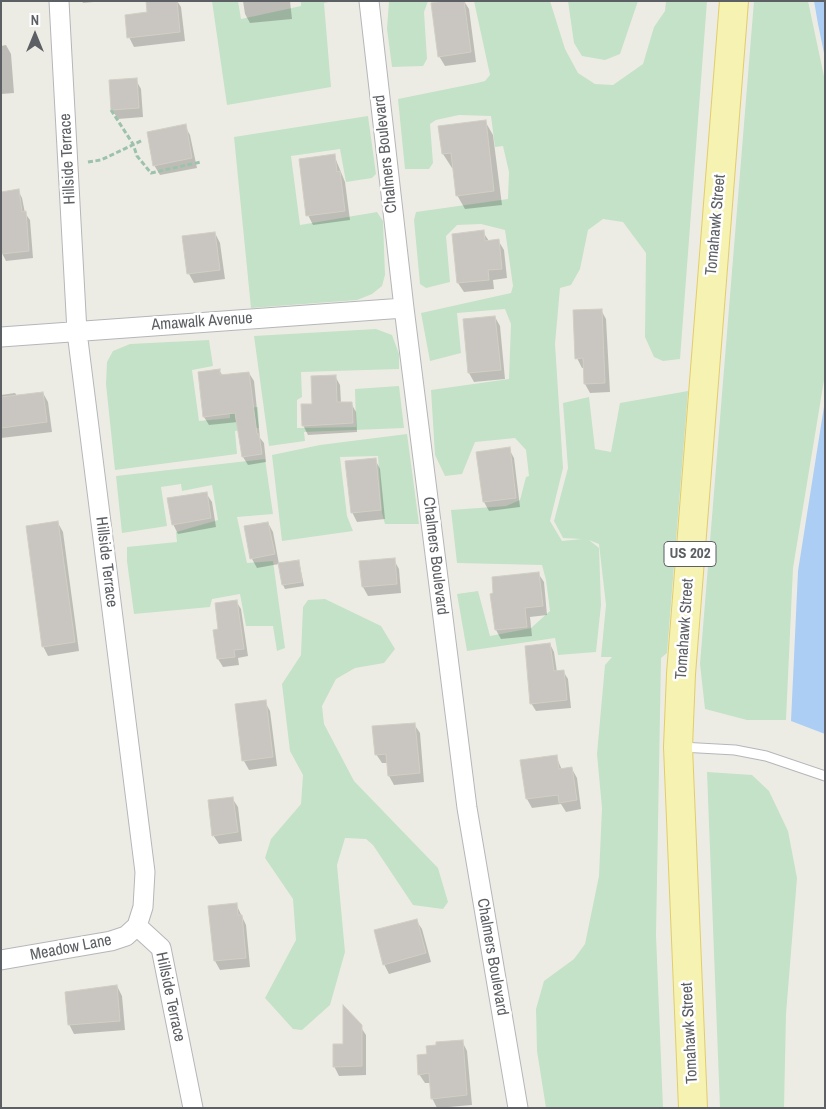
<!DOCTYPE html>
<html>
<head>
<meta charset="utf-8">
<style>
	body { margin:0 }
	#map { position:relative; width:826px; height:1109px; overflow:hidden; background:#edece4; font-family:"Archivo Narrow",sans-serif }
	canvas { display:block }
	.frame { position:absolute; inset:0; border:2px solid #5c5f63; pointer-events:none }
	.north { position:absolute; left:10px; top:10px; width:50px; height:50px; -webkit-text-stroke:4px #fff; paint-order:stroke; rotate:0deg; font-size:14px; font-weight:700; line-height:20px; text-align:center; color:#5c5f63 }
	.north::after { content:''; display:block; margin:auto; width:18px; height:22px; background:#5c5f63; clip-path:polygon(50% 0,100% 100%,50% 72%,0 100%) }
</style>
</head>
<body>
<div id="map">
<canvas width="826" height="1109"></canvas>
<div class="frame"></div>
<div class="north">N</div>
</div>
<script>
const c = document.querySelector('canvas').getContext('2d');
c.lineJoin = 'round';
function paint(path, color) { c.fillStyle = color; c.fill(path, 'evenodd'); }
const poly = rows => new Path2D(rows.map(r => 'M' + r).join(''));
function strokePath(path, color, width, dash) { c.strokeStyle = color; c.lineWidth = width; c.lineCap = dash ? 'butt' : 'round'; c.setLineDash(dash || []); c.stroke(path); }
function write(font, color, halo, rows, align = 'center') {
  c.font = font + ' "Archivo Narrow",sans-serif'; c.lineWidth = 5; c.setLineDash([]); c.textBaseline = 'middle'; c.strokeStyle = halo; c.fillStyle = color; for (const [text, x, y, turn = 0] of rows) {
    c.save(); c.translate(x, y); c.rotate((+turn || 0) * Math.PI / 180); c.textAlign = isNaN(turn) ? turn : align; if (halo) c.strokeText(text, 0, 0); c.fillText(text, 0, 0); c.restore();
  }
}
paint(poly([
	[212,1,238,1,241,19,301,6,301,1,334,1,324,3,331,87,227,105],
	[389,1,428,1,424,12,427,59,423,66,392,67,387,29],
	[474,1,550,1,565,49,578,73,595,84,613,85,643,64,654,27,665,11,666,1,707,1,680,359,663,361,654,357,645,337,646,253,623,222,603,219,588,230,580,269,571,285,560,288,555,344,563,468,550,521,562,541,582,539,563,538,554,521,568,468,563,403,589,397,595,449,611,452,620,403,688,391,667,653,661,658,656,935,663,1108,546,1108,537,1051,536,1009,544,981,574,959,585,944,599,876,602,808,597,754,605,665,612,657,601,657,606,605,599,544,589,540,599,548,601,605,596,652,558,655,555,638,467,651,457,594,478,591,490,636,531,628,550,611,546,580,542,565,457,563,451,510,506,506,520,500,526,477,529,476,526,450,515,438,475,442,462,474,445,476,435,455,431,390,509,379,511,324,505,309,457,313,461,353,430,361,421,313,511,293,513,286,505,230,481,224,457,225,446,236,450,282,426,288,420,284,414,220,416,212,508,199,509,172,503,146,495,147,491,116,459,115,436,120,430,124,433,163,429,169,405,169,398,99,477,83,485,81,490,75],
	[568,1,638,1,620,54,605,60,582,56,574,43],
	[754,1,808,1,825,81,825,374,793,568,786,720,747,720,705,709,700,664],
	[368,116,376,174,372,178,346,182,340,149,291,156,300,225,377,212,383,221,385,275,382,286,372,294,357,300,251,308,234,137],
	[376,329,392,335,399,354,399,369,301,372,302,397,297,400,297,428,356,427,355,389,399,386,404,428,304,432,305,441,269,446,254,336],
	[209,340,213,366,192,370,199,421,230,418,230,409,258,407,259,428,235,431,237,454,115,470,106,384,107,362,113,351,130,344],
	[407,434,419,524,385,524,382,513,378,456,340,457,347,516,353,531,282,541,272,455,320,445],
	[265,459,273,514,237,517,247,563,273,561,285,648,277,651,273,626,246,626,240,594,212,599,210,607,134,614,127,561,127,547,177,542,176,532,218,520,212,485,182,491,181,484,161,487,167,526,122,533,116,476],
	[325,599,381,626,395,649,384,663,355,668,336,679,322,706,324,724,354,781,438,868,448,902,443,909,413,905,373,845,366,839,345,838,337,865,345,952,330,1005,302,1030,293,1029,265,998,296,940,293,899,265,858,271,839,301,804,303,775,290,751,282,684,301,655,303,607,308,600],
	[707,772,752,775,769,791,788,831,797,878,786,1014,784,1108,720,1108]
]), '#c4e2c7');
paint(poly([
	[814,1,825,1,825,58,818,24],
	[825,400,825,734,791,721,798,571]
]), '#accef5');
paint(poly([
	[82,1,104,1,83,3],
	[147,1,177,1,181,7,185,41,134,47,129,37,148,14],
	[243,1,290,1,292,19,250,23,245,14],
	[453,1,464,1,469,9,476,62,445,66,439,56],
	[6,45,11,54,14,93,1,94,1,46],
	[136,80,141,89,143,117,118,119,112,110],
	[485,121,493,135,502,205,465,209,457,195,454,168,452,168,443,154,440,127],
	[185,126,190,135,197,168,160,175,154,165],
	[334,155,345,182,350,220,313,225,308,215],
	[18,190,22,198,25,213,30,220,33,258,6,261,2,253],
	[483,232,489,241,498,240,504,250,507,278,493,280,494,289,464,292,458,283],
	[215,233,220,243,225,279,194,283,189,274,184,237],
	[601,310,606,319,610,392,590,393,585,384,584,368,582,368,577,358],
	[495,317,500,326,505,379,474,382,469,373],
	[219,370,223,376,249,373,254,381,260,438,264,443,266,462,248,465,243,457,238,422,209,425,204,417,199,373],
	[335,376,340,385,341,403,351,403,356,412,357,432,308,435,303,425],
	[15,393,17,396,43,393,48,402,52,432,1,438,1,395],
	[509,449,514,458,520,507,489,511,484,502],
	[375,459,380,469,385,519,357,522,352,512],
	[206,493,212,502,216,527,178,534,173,524],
	[58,523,63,532,79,651,48,656,43,646],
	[268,523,273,532,279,564,257,568,252,559],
	[394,560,399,569,401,593,368,596,363,587],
	[299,561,304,586,285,589,283,585],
	[538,573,544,582,547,615,530,617,532,636,501,639,496,630,491,595],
	[236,601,241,609,248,656,238,658,239,665,223,667,218,659,220,630],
	[550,644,554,652,557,672,563,671,568,679,571,708,536,711,531,703],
	[265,702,270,711,277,766,249,770,244,761],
	[414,724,420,733,424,782,394,785,389,776,388,763,382,763,376,754],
	[556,756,562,770,572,769,577,778,581,809,566,812,561,804,532,808,527,799],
	[232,798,238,807,242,841,219,844,213,835],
	[236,904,246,925,250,967,220,970,215,961],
	[416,920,422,929,431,962,389,974,384,964],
	[117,986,122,996,125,1030,74,1034,69,1024,94,988],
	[360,1026,366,1035,366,1075,339,1076,334,1066,344,1045],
	[462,1041,467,1051,472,1105,437,1108,432,1098,431,1083,425,1083,419,1074]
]), '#0003');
const building = poly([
	[146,1,177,1,180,32,127,38,125,15,147,12,146,1],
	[444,1,464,1,471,52,438,57,431,3,444,1],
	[137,78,139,108,111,110,109,80,137,78],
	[486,120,494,191,456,196,451,153,442,154,438,126,486,120],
	[186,124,192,158,153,166,147,132,186,124],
	[335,154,337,172,340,171,345,211,306,216,299,159,335,154],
	[19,189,22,212,26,211,29,251,1,254,1,192,19,189],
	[484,230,485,241,499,239,502,269,488,270,489,280,457,283,452,234,484,230],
	[215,232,220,270,187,274,182,236,215,232],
	[602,309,605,383,584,384,583,358,575,359,573,310,602,309],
	[495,316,501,370,468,373,463,319,495,316],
	[220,369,220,375,249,372,257,434,259,434,262,454,242,457,235,413,203,417,198,372,220,369],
	[336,375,337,402,352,402,353,423,302,426,301,404,312,404,311,376,336,375],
	[43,392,47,422,1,428,1,397,43,392],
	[510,447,516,498,483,502,476,452,510,447],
	[376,458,381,510,351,513,345,461,376,458],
	[207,492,211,518,172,525,167,498,207,492],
	[58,521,75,642,42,647,26,526,58,521],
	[268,522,275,554,250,559,244,526,268,522],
	[395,558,397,584,362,587,359,561,395,558],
	[299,560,302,582,282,585,278,563,299,560],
	[539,572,543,606,525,608,527,627,495,630,490,594,493,593,492,577,539,572],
	[237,600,244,649,234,650,235,657,217,659,213,630,218,629,215,603,237,600],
	[550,643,554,671,564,670,567,700,530,704,525,646,550,643],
	[266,700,273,757,242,761,235,704,266,700],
	[415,723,420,773,388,776,386,754,375,755,372,726,415,723],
	[557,755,559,769,572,767,577,800,559,803,558,795,526,799,520,760,557,755],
	[233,797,238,832,212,836,208,800,233,797],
	[237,903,238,915,242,915,246,958,214,961,208,906,237,903],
	[417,919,426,953,383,965,374,930,417,919],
	[117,985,120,1021,68,1025,65,992,117,985],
	[343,1005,362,1025,362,1066,333,1067,333,1044,343,1044,343,1005],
	[463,1040,467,1095,431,1099,429,1073,418,1075,417,1055,427,1054,426,1046,436,1045,436,1042,463,1040]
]);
paint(building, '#c9c6c1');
strokePath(building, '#d1cec3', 1);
const lane = poly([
	[681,747,735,750,766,756,825,776]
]);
const street = poly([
	[59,1,77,332,145,872,143,907,137,926,161,948,193,1108],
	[369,1,404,308,467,808,518,1108],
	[1,337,404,308],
	[1,960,111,941,126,936,137,926]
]);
const primary = poly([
	[693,1108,678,747,681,674,734,1]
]);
strokePath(lane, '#b5b6ba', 11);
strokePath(street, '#b5b6ba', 21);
strokePath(primary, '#e2cd69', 30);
strokePath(poly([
	[111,110,133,144,137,156,151,173,201,162],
	[88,162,101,160,143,140]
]), '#9dc2ac', 3, [5, 2.5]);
strokePath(lane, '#fff', 9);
strokePath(street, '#fff', 19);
strokePath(primary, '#f6f2b1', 28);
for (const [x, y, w] of [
	[690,554,52]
]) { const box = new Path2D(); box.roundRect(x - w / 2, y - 12.5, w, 25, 4); c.fillStyle = '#fff'; c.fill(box); strokePath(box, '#5c5f63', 1); }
write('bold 15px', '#5c5f63', null, [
	["US 202",690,554]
]);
write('16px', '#5c5f63', '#fff', [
	["Chalmers Boulevard",386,154,-96],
	["Hillside Terrace",68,159,-93],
	["Tomahawk Street",716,225,-85],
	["Amawalk Avenue",202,322,-4],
	["Chalmers Boulevard",435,556,83],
	["Hillside Terrace",106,562,83],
	["Tomahawk Street",685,629,-86],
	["Meadow Lane",71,948,-11],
	["Chalmers Boulevard",492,957,80],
	["Hillside Terrace",170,997,78],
	["Tomahawk Street",690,1033,-93]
]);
</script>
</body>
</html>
